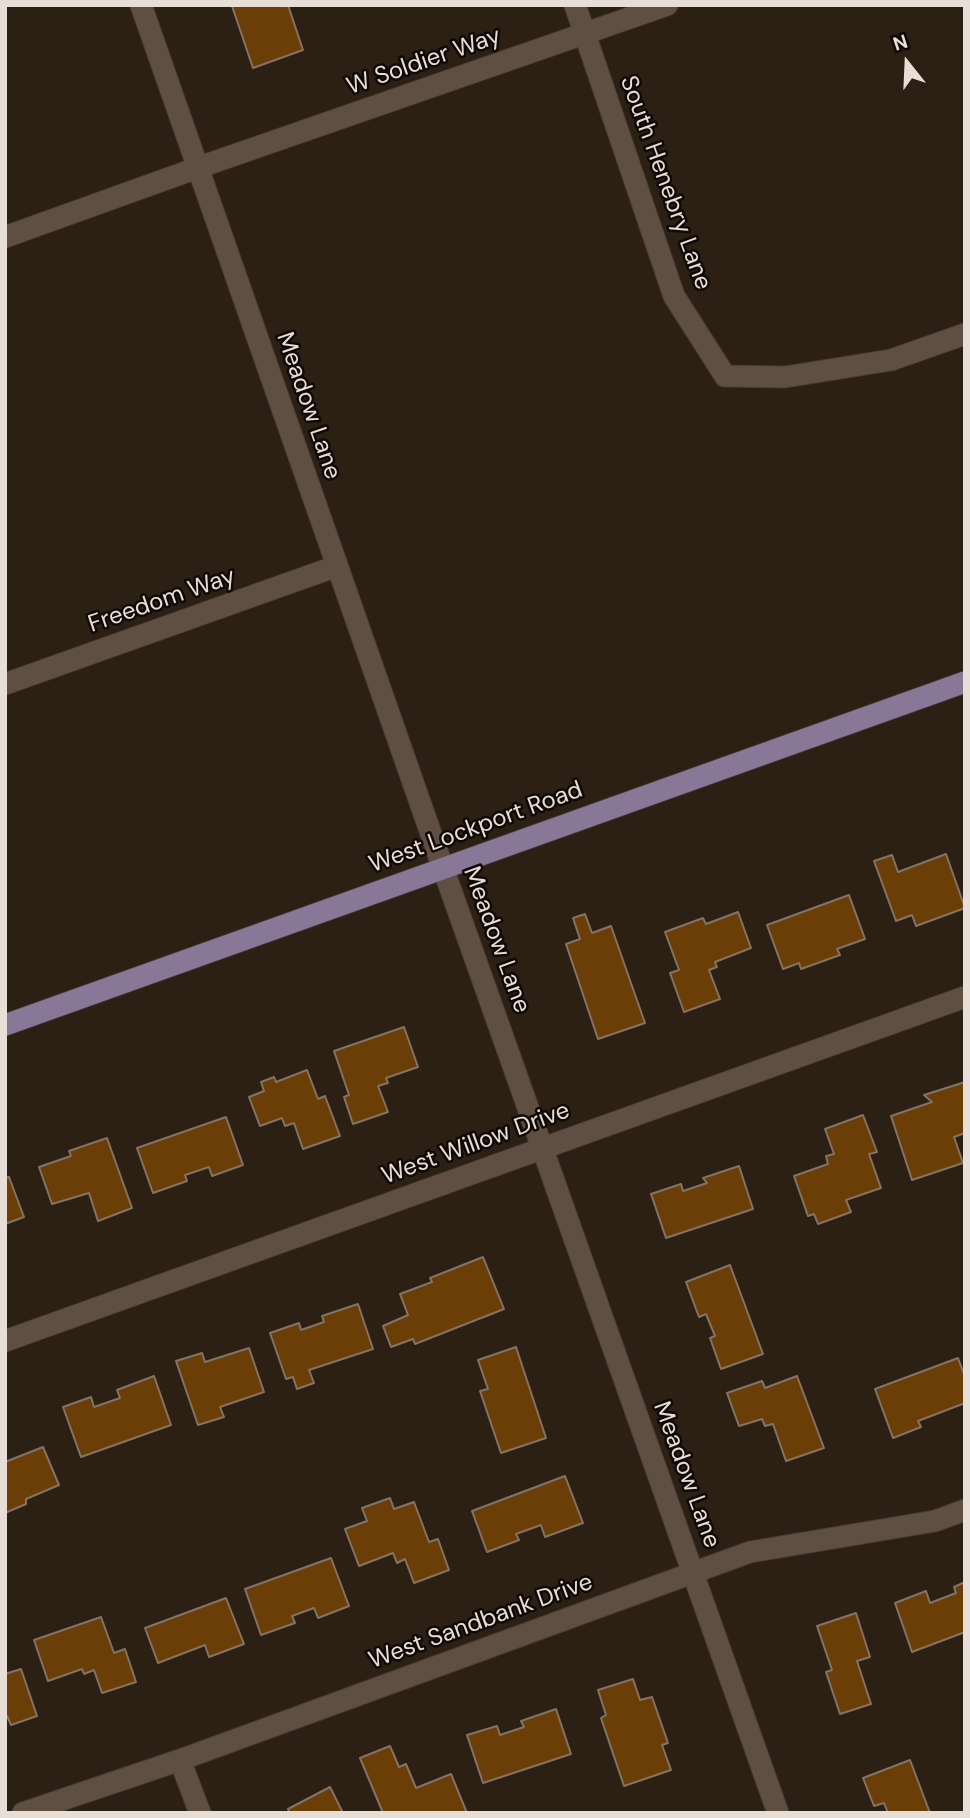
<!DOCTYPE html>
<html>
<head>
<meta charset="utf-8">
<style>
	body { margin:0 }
	#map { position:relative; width:970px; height:1818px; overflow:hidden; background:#2c1f14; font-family:"DM Sans",sans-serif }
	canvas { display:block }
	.frame { position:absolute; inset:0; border:7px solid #e7ded7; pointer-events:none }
	.north { position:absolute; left:872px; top:28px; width:70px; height:70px; -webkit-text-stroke:5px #100a06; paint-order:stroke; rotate:342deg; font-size:19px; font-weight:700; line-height:28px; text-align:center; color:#e7ded7 }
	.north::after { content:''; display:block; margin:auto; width:24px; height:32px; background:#e7ded7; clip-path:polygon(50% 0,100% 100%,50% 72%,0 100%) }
</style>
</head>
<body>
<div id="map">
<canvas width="970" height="1818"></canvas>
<div class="frame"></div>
<div class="north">N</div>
</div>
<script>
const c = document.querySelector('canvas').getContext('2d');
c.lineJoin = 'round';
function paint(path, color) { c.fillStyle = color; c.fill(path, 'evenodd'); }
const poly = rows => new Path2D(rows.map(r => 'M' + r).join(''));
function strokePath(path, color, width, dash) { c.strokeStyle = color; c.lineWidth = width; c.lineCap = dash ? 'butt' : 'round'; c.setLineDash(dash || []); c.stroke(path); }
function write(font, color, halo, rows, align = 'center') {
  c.font = font + ' "DM Sans",sans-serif'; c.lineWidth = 5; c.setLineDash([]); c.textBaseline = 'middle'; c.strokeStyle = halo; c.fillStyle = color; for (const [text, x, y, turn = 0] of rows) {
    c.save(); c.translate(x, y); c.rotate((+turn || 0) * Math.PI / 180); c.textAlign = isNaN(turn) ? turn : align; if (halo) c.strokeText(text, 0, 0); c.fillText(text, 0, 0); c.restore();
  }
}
const building = poly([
	[288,5,303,50,253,68,232,6,288,5],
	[946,854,965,908,916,926,912,915,896,921,874,861,892,855,898,872,946,854],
	[849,895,865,939,837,949,840,955,801,969,799,963,783,969,767,925,849,895],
	[738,912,751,948,715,962,717,967,709,970,720,999,684,1012,670,973,679,970,665,932,703,918,706,924,738,912],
	[585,914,592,933,611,926,645,1023,598,1039,566,944,580,939,573,918,585,914],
	[404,1027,418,1067,386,1078,388,1083,378,1086,388,1112,353,1124,344,1097,349,1095,334,1051,404,1027],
	[307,1070,318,1099,325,1096,340,1136,303,1149,294,1123,285,1126,282,1118,260,1126,249,1097,264,1091,261,1082,274,1077,276,1082,307,1070],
	[965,1082,965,1133,954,1137,963,1163,912,1180,891,1116,932,1102,924,1095,965,1082],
	[863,1115,877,1152,869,1154,881,1188,846,1200,851,1212,818,1224,814,1214,808,1216,794,1176,828,1164,826,1156,834,1154,825,1129,863,1115],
	[226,1117,243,1165,212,1176,209,1167,185,1175,187,1181,153,1193,137,1148,226,1117],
	[107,1138,132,1208,98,1221,89,1193,52,1204,39,1167,71,1156,69,1151,107,1138],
	[739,1166,753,1209,666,1238,651,1194,681,1184,683,1191,707,1183,703,1178,739,1166],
	[9,1177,24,1217,5,1224,5,1178,9,1177],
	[483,1257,504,1309,415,1344,413,1339,391,1347,383,1326,408,1315,400,1294,432,1282,430,1278,483,1257],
	[730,1265,763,1354,721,1369,710,1338,715,1336,706,1314,699,1317,686,1282,730,1265],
	[358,1304,373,1349,309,1370,314,1383,297,1389,293,1377,286,1379,270,1333,299,1323,301,1330,324,1322,322,1316,358,1304],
	[516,1347,546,1438,501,1453,480,1391,488,1389,478,1360,516,1347],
	[249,1348,264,1392,220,1407,224,1417,198,1425,176,1361,202,1353,205,1362,249,1348],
	[958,1358,965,1377,965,1403,918,1421,921,1427,893,1438,875,1389,958,1358],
	[154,1376,171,1425,81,1457,63,1407,91,1397,94,1407,120,1398,117,1390,154,1376],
	[797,1376,824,1448,786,1461,773,1424,765,1426,762,1419,739,1426,727,1393,762,1381,765,1388,797,1376],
	[43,1447,59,1485,26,1499,26,1504,5,1513,5,1462,43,1447],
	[565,1476,583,1523,545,1537,541,1525,516,1534,519,1540,487,1552,472,1511,565,1476],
	[390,1498,394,1509,414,1502,429,1542,438,1539,449,1570,414,1583,405,1559,397,1563,393,1553,359,1566,345,1529,367,1521,362,1508,390,1498],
	[331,1558,349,1606,318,1618,314,1608,292,1616,295,1623,261,1635,245,1589,331,1558],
	[965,1582,965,1632,912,1652,895,1603,926,1591,930,1603,956,1593,954,1587,965,1582],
	[226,1598,244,1644,209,1657,205,1645,158,1663,145,1628,226,1598],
	[856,1613,870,1657,857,1661,871,1704,840,1714,826,1672,832,1670,817,1626,856,1613],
	[101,1617,114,1653,125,1649,136,1682,102,1693,94,1670,84,1674,82,1669,48,1681,34,1640,101,1617],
	[21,1669,37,1716,11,1725,7,1716,5,1717,5,1674,21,1669],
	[633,1679,640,1700,652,1697,668,1743,662,1745,671,1770,624,1786,601,1718,606,1715,598,1690,633,1679],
	[556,1709,571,1754,483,1783,467,1735,497,1726,500,1735,524,1727,521,1721,556,1709],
	[390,1746,399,1767,406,1764,416,1788,451,1774,467,1813,383,1813,360,1758,390,1746],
	[910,1760,930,1813,888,1813,884,1803,874,1806,863,1778,910,1760],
	[330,1787,343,1813,290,1813,288,1809,330,1787]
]);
paint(building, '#6b3d07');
strokePath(building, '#837365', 2);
const minor = poly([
	[141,5,443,868,778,1813],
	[575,5,674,296,725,376,785,377,891,360,965,334],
	[5,237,197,168,667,5],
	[5,684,337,566],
	[5,1341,965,997],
	[180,1760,200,1813],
	[23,1813,180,1760,750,1552,935,1521,965,1510]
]);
const major = poly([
	[5,1025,965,682]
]);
strokePath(minor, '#473b35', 23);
strokePath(major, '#473b35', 23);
strokePath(minor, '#5e4f42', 21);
strokePath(major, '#897798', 21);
write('24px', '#e7ded7', '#100a06', [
	["W Soldier Way",424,62,-19],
	["South Henebry Lane",665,183,70],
	["Meadow Lane",308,406,71],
	["Freedom Way",162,601,-19],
	["West Lockport Road",476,828,-20],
	["Meadow Lane",496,940,70],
	["West Willow Drive",476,1144,-20],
	["Meadow Lane",686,1475,70],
	["West Sandbank Drive",481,1622,-20]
]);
</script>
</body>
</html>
